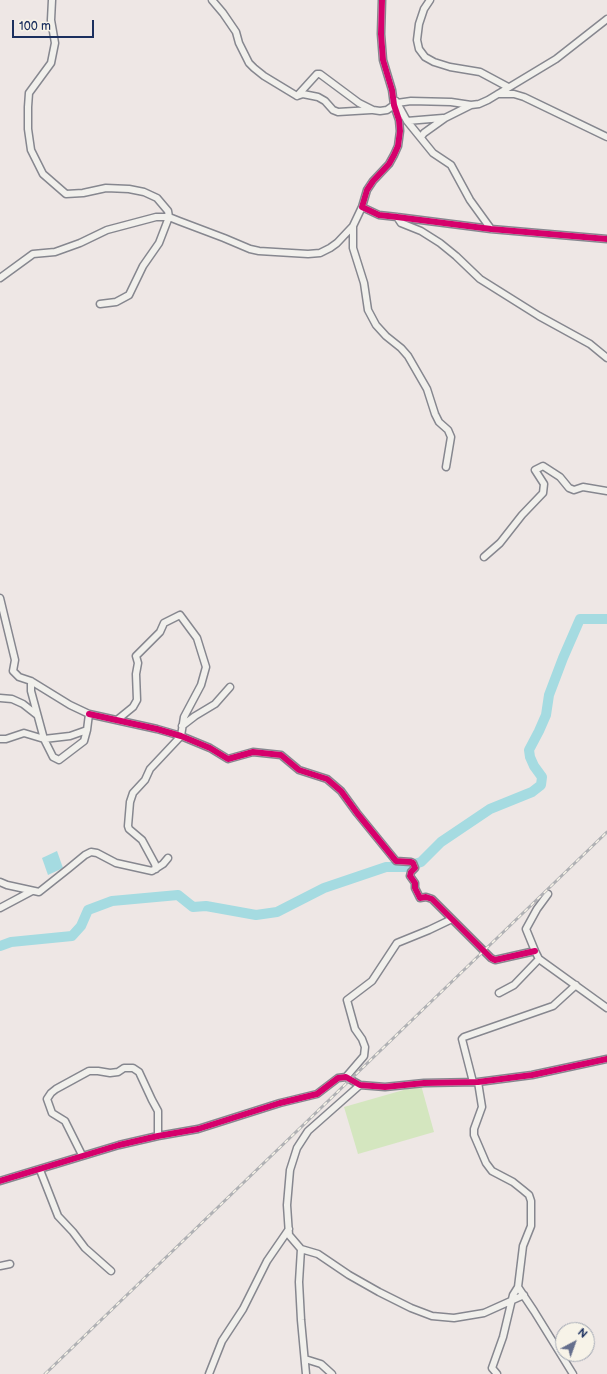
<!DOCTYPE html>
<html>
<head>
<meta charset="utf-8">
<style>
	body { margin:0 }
	#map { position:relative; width:607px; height:1374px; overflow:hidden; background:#eee7e5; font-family:"Balsamiq Sans",sans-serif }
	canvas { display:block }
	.north { position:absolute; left:555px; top:1322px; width:40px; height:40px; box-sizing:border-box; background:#f7f3e8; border:1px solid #9fa5b1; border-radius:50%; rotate:41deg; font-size:11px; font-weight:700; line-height:16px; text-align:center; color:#1b2f5e }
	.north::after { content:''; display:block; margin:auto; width:14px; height:18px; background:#656f8d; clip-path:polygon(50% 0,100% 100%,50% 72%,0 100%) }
	.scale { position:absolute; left:12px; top:20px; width:82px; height:18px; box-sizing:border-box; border:2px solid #1b2f5e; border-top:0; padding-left:5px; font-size:12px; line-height:14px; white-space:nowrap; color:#1b2f5e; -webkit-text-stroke:3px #f7f3e8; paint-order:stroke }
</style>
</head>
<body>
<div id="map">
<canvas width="607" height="1374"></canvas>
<div class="north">N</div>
<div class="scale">100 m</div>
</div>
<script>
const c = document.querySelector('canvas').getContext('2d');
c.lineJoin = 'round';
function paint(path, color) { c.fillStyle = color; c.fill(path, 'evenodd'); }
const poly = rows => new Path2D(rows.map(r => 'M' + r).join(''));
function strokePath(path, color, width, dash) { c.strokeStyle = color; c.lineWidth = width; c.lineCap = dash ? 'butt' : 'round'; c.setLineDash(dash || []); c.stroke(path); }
paint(poly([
	[421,1085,434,1132,358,1154,344,1107]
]), '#d4e6bf');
paint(poly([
	[57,851,63,868,48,875,42,858]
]), '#a5dbe1');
strokePath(poly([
	[0,946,11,942,72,936,81,926,88,910,112,901,178,895,193,907,206,906,256,915,277,912,324,888,386,867,405,867,421,862,441,842,490,809,532,792,541,785,542,777,534,766,530,757,529,750,539,731,546,715,549,695,563,658,580,619,607,619]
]), '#a5dbe1', 10);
const minor = poly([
	[52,0,51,20,55,43,51,63,29,93,28,107,28,129,31,150,43,174,66,194,83,193,106,188,129,189,144,192,157,198,168,211,169,217,159,243,143,266,129,295,116,302,100,304],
	[212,0,223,13,236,32,239,43,249,63,254,68,264,76,297,96],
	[382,0,381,34,383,60,392,90,394,105,399,120,400,131,398,146,394,155,389,164,373,181,367,190,362,207,379,215,397,217,491,229,607,239],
	[430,0,424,9,419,24,417,40,419,49,425,57,434,62,450,67,480,72,508,87],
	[498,94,514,94,524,97,607,137],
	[297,96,317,74,320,74,359,103,373,110,380,111,387,110,397,103,411,101,451,102,471,105],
	[297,96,303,94,318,97,325,101,333,110,338,112,371,110],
	[396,101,407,121,433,153,451,165,470,200,491,229],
	[407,121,443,118],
	[421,137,424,133,445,118,471,105,479,104,488,100,556,59,607,19],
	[362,207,353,226,353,248,364,283,368,310,376,325,386,336,401,348,408,356,427,389,435,414,439,422,448,430,451,437,446,467],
	[397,217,401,223,421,231,440,243,456,256,480,279,539,316,590,344,607,358],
	[0,278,33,254,55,252,80,243,107,230,156,217,169,217,179,221,224,238,250,249,259,251,308,254,320,253,330,248,337,243,353,226],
	[484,557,500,543,522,515,543,493,544,484,535,470,543,466,560,477,569,488,574,490,583,487,607,491],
	[0,598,15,660,13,671,19,677,31,681,70,705,89,714,87,730,84,741,59,760,53,757,44,739,31,691,31,681],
	[0,698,12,699,23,704,37,715],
	[89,714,157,729,181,736,210,748,228,759,253,752,281,755,299,770,327,779,341,791,357,813,396,861,411,862,413,863,415,868,411,872,410,876,415,883,415,888,420,898,426,897,432,899,491,958,495,960,535,951],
	[117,720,133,707,137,700,136,674,138,663,136,656,160,632,164,623,180,615,197,638,206,667,201,685,184,717,181,736,150,769,145,780,133,793,130,802,128,826,129,829,142,840,155,864,156,869],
	[182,726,195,716,215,704,230,687],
	[0,739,6,739,24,733,44,739,70,736,87,730],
	[0,882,7,885,39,892,68,869,85,855,91,852,97,853,116,863,152,871,163,864,168,858],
	[548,894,537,909,526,929,535,951,539,959,607,1008],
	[0,908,32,891],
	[499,993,514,985,539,959],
	[346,1077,364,1056,365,1047,362,1039,355,1029,347,1000,372,981,397,943,429,930,452,919],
	[473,1082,462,1039,464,1037,553,1006,576,985],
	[478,1082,482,1107,474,1129,474,1135,486,1163,492,1171,513,1182,523,1190,529,1195,531,1201,531,1226,523,1246,518,1287,534,1311,573,1374],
	[82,1155,65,1121,52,1113,47,1099,51,1093,56,1089,89,1071,98,1071,110,1073,118,1072,124,1068,133,1068,139,1072,152,1100,158,1111,158,1136],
	[40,1170,58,1216,73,1232,85,1248,111,1271],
	[0,1181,119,1145,158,1136,198,1129,280,1103,317,1094,338,1078,346,1077,360,1085,385,1087,424,1083,478,1082,532,1075,607,1059],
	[301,1249,318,1254,349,1275,379,1292,411,1308,432,1316,454,1318,484,1313,524,1295],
	[0,1266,10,1264],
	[305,1359,321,1364,332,1374],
	[209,1374,222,1341,243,1309,267,1261,289,1229],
	[306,1374,301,1320,299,1282,301,1249,289,1235,287,1205,290,1170,297,1148,308,1131,360,1085],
	[497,1374,492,1368,503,1337,513,1295,518,1287]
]);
strokePath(minor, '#86878f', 9);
strokePath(minor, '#f1f0ec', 6);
const rail = poly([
	[45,1374,607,832]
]);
strokePath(rail, '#b0b1b4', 3);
strokePath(rail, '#f7f3e8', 1.5, [4.5]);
strokePath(poly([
	[382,0,381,34,383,60,392,90,394,105,399,120,400,131,398,146,394,155,389,164,373,181,367,190,362,207,379,215,397,217,491,229,607,239],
	[89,714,157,729,181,736,210,748,228,759,253,752,281,755,299,770,327,779,341,791,357,813,396,861,411,862,413,863,415,868,411,872,410,876,415,883,415,888,420,898,426,897,432,899,491,958,495,960,535,951],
	[0,1181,119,1145,158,1136,198,1129,280,1103,317,1094,338,1078,346,1077,360,1085,385,1087,424,1083,478,1082,532,1075,607,1059]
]), '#d6006c', 6);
</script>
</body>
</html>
